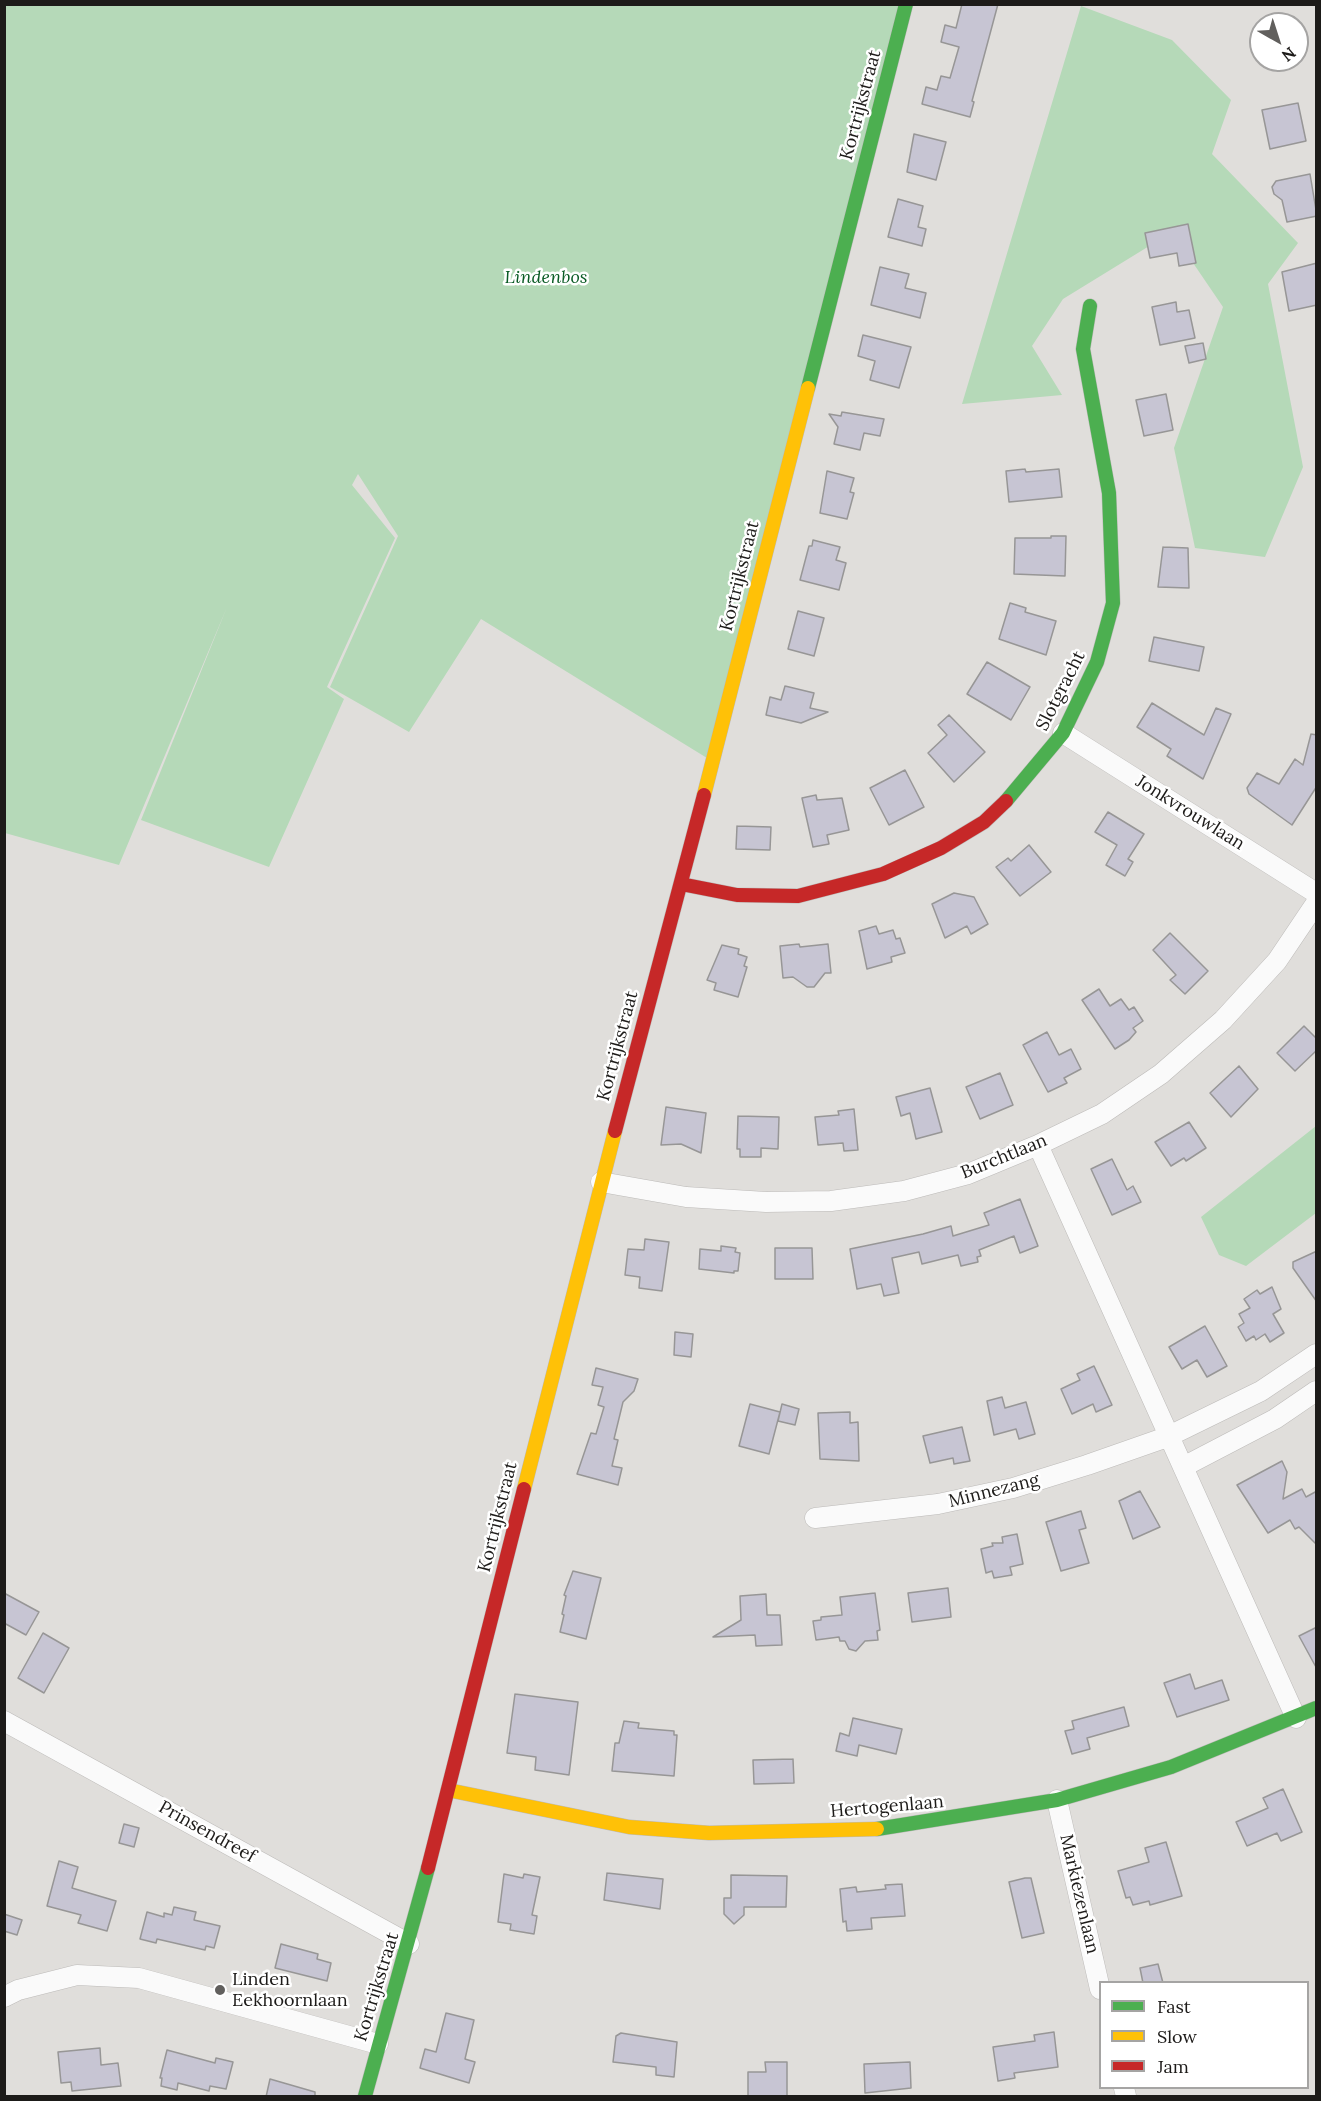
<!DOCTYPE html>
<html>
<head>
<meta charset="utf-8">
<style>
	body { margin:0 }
	#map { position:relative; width:1321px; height:2101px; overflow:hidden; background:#e0dedb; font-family:Lora,serif }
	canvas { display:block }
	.frame { position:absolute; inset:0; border:6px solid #1d1b19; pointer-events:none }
	.legend { position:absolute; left:1099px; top:1981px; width:210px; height:108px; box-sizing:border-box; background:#fff; border:2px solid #a5a4a3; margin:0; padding:8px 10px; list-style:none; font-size:18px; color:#1d1b19 }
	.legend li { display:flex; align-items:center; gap:12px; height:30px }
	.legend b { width:30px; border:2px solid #a5a4a3 }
	.north { position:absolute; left:1249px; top:12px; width:60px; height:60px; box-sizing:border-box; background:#fff; border:2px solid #a5a4a3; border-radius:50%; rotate:141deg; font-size:16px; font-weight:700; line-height:24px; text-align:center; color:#1d1b19 }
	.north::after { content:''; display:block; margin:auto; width:21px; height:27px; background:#615f5d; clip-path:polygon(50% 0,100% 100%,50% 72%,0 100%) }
</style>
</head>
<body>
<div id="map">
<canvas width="1321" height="2101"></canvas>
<div class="frame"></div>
<ul class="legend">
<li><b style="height:8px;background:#4caf50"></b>Fast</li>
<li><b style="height:8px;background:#ffc107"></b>Slow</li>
<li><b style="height:8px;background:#c62828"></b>Jam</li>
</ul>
<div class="north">N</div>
</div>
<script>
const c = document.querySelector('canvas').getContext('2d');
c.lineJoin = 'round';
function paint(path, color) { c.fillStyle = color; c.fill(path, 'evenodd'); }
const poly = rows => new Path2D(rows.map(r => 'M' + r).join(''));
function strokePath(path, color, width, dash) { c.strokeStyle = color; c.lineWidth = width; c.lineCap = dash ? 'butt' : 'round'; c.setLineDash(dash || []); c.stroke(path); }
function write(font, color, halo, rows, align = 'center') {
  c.font = font + ' Lora,serif'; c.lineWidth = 5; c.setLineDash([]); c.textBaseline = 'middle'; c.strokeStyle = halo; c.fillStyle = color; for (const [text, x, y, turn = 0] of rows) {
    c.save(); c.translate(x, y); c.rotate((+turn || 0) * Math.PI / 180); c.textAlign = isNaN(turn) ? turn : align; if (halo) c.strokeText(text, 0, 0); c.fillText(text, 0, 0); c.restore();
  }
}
paint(poly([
	[4,5,900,5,707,758,481,619,409,732,330,687,398,536,358,474,352,485,395,538,327,687,344,699,269,867,141,820,227,607,119,865,5,833],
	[1081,6,1172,40,1231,100,1212,154,1298,243,1268,284,1303,467,1265,557,1195,548,1174,448,1223,307,1172,232,1063,299,1032,346,1062,395,962,404],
	[1316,1126,1316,1213,1246,1266,1219,1255,1201,1217]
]), '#b5d9b8');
const building = poly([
	[962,4,998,4,972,101,974,102,970,117,922,104,926,87,937,90,941,76,950,78,959,47,941,42,945,25,956,28,962,4],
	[1298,103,1306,141,1270,149,1262,110,1298,103],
	[914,134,946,142,936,180,907,172,914,134],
	[1310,174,1317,216,1287,222,1282,200,1274,194,1272,187,1276,181,1310,174],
	[898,199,923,206,918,227,926,229,922,246,888,237,898,199],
	[1188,224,1196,263,1179,266,1177,253,1150,258,1145,233,1188,224],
	[1317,263,1317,305,1289,311,1282,272,1317,263],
	[880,267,909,274,905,288,926,293,920,318,871,305,880,267],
	[1176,302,1177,312,1189,310,1195,338,1160,345,1152,307,1176,302],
	[863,335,911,347,899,388,870,380,875,361,858,356,863,335],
	[1203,343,1206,359,1189,363,1185,346,1203,343],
	[1166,394,1173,430,1144,436,1136,400,1166,394],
	[842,412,884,419,880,436,864,433,860,450,834,444,838,427,829,414,841,416,842,412],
	[1025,469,1026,472,1059,469,1062,497,1009,502,1006,471,1025,469],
	[827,471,854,478,850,492,854,493,847,519,820,513,827,471],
	[1051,536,1066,536,1065,576,1014,574,1015,538,1051,538,1051,536],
	[813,540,840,547,836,560,846,563,839,590,800,580,809,546,812,546,813,540],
	[1163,547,1188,548,1189,588,1158,587,1163,547],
	[1010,603,1026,608,1025,612,1056,621,1046,655,999,639,1010,603],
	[798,611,824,618,814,656,788,649,798,611],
	[1154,637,1204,647,1199,671,1149,661,1154,637],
	[987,662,1030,687,1011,720,967,694,987,662],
	[785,686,814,693,810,708,828,712,801,723,766,715,770,697,781,700,785,686],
	[1152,703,1204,735,1216,708,1231,714,1203,779,1167,756,1171,749,1137,727,1152,703],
	[949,715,985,752,954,782,928,753,947,735,938,725,949,715],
	[1311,734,1317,735,1317,786,1292,825,1249,794,1247,788,1257,773,1279,784,1295,759,1303,765,1311,734],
	[905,770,924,807,889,825,870,788,905,770],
	[816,795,817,800,842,798,849,830,827,835,829,844,813,847,802,798,816,795],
	[1108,812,1144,834,1128,859,1133,862,1125,876,1106,865,1117,845,1095,832,1108,812],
	[737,826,771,827,770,850,736,849,737,826],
	[1029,845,1051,872,1020,896,996,867,1008,858,1011,861,1029,845],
	[954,893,974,897,988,924,971,934,967,926,945,938,932,904,954,893],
	[876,926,879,934,893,930,896,939,900,938,905,953,891,957,892,962,867,969,859,931,876,926],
	[1170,933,1208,971,1185,994,1170,980,1176,975,1153,950,1170,933],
	[799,944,800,947,828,944,831,973,825,973,814,987,807,987,793,977,783,978,780,946,799,944],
	[722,945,739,949,738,954,747,957,744,966,747,967,738,997,714,990,716,983,707,980,722,945],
	[1099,989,1110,1006,1121,999,1129,1010,1134,1007,1143,1021,1133,1028,1136,1032,1129,1040,1115,1049,1082,1000,1099,989],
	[1304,1026,1317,1039,1317,1050,1295,1071,1277,1053,1304,1026],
	[1047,1032,1059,1055,1071,1049,1081,1069,1064,1078,1067,1083,1048,1092,1023,1045,1047,1032],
	[1239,1066,1258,1089,1231,1117,1210,1093,1239,1066],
	[1000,1073,1013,1105,980,1119,966,1087,1000,1073],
	[930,1088,942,1132,916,1139,910,1113,901,1116,896,1097,930,1088],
	[666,1107,706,1113,701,1153,681,1144,661,1145,666,1107],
	[854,1109,858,1150,844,1151,843,1143,818,1145,815,1117,839,1115,838,1111,854,1109],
	[738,1116,779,1117,778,1149,761,1148,761,1157,740,1157,740,1149,737,1149,738,1116],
	[1189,1122,1206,1148,1186,1161,1184,1158,1171,1166,1155,1142,1189,1122],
	[1112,1159,1127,1190,1133,1186,1141,1202,1112,1215,1091,1169,1112,1159],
	[1020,1199,1038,1246,1020,1253,1014,1236,979,1250,981,1256,977,1257,978,1262,961,1266,958,1255,922,1264,919,1252,892,1258,899,1293,884,1296,881,1284,857,1289,850,1249,923,1234,951,1226,953,1236,989,1225,984,1213,1020,1199],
	[645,1239,669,1242,662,1291,639,1288,640,1277,625,1275,628,1249,644,1250,645,1239],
	[721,1246,736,1248,735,1252,740,1253,738,1271,734,1271,734,1273,699,1269,700,1249,721,1251,721,1246],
	[775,1248,812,1248,813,1279,775,1279,775,1248],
	[1317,1251,1317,1302,1293,1268,1293,1262,1317,1251],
	[1272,1287,1281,1309,1273,1314,1284,1333,1270,1342,1265,1334,1256,1340,1254,1336,1246,1341,1238,1327,1244,1323,1239,1314,1250,1308,1244,1299,1257,1290,1260,1294,1272,1287],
	[1205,1326,1227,1366,1207,1377,1197,1360,1182,1369,1169,1347,1205,1326],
	[675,1332,693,1334,691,1357,674,1355,675,1332],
	[1094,1366,1112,1405,1096,1412,1093,1404,1072,1414,1061,1389,1080,1380,1077,1374,1094,1366],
	[596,1368,638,1379,634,1391,623,1402,614,1439,618,1440,612,1466,622,1468,618,1485,577,1474,591,1433,596,1434,604,1407,598,1405,603,1387,592,1385,596,1368],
	[1002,1397,1005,1408,1026,1402,1035,1434,1019,1439,1016,1429,994,1435,987,1401,1002,1397],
	[750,1404,780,1412,769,1454,739,1446,750,1404],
	[782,1404,799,1409,795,1425,778,1421,782,1404],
	[850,1412,850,1423,858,1422,859,1461,820,1459,818,1413,850,1412],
	[962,1427,970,1461,954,1464,953,1458,930,1463,923,1436,962,1427],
	[1282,1461,1287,1472,1283,1499,1302,1489,1306,1497,1317,1491,1317,1545,1299,1527,1295,1529,1290,1520,1268,1533,1237,1485,1282,1461],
	[1140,1491,1160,1527,1133,1539,1119,1501,1140,1491],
	[1081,1511,1086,1528,1079,1530,1089,1563,1061,1571,1046,1522,1081,1511],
	[1017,1534,1023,1564,1010,1567,1012,1575,994,1578,992,1571,986,1573,981,1549,993,1546,992,1543,1003,1543,1002,1537,1017,1534],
	[573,1571,601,1578,586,1639,560,1632,564,1615,562,1614,566,1596,564,1595,573,1571],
	[948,1588,951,1617,912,1622,908,1593,948,1588],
	[4,1593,39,1612,26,1635,4,1623,4,1593],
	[875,1593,880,1630,877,1631,878,1640,865,1641,856,1651,849,1649,845,1641,840,1641,839,1637,816,1640,813,1621,821,1620,821,1617,842,1615,840,1597,875,1593],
	[766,1594,767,1615,780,1615,782,1645,756,1646,755,1635,713,1637,741,1620,740,1596,766,1594],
	[1317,1627,1317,1669,1299,1636,1317,1627],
	[43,1633,69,1648,44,1693,18,1678,43,1633],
	[1190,1674,1195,1689,1222,1680,1229,1700,1177,1717,1164,1683,1190,1674],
	[515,1694,578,1702,569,1775,535,1770,536,1757,507,1753,515,1694],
	[1124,1707,1129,1726,1087,1738,1090,1749,1072,1754,1065,1731,1074,1729,1072,1721,1124,1707],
	[853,1718,902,1729,896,1754,859,1745,857,1756,836,1751,840,1733,849,1736,853,1718],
	[624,1721,639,1723,638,1728,674,1731,674,1735,677,1735,674,1776,612,1771,615,1743,619,1743,624,1721],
	[793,1759,794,1783,754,1784,753,1760,793,1759],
	[1283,1789,1302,1832,1281,1841,1277,1833,1247,1846,1236,1822,1268,1808,1263,1798,1283,1789],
	[124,1824,139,1828,134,1847,119,1843,124,1824],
	[1166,1842,1182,1896,1150,1905,1149,1901,1133,1905,1130,1897,1126,1898,1118,1871,1149,1862,1145,1848,1166,1842],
	[59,1861,78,1867,72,1888,116,1901,107,1931,78,1923,81,1915,47,1906,59,1861],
	[607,1873,663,1879,660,1909,604,1900,607,1873],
	[504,1874,523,1878,524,1874,540,1877,532,1915,537,1916,534,1934,510,1930,511,1924,498,1922,504,1874],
	[731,1875,787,1876,786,1907,744,1907,744,1915,734,1924,724,1914,724,1898,731,1898,731,1875],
	[1025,1878,1031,1878,1044,1933,1022,1938,1009,1882,1025,1878],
	[902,1884,905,1916,871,1918,872,1929,847,1931,846,1921,843,1922,840,1889,856,1887,857,1892,886,1889,885,1885,902,1884],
	[174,1907,196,1912,194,1920,220,1926,214,1948,206,1946,205,1950,157,1939,156,1943,140,1939,147,1912,164,1917,164,1913,172,1915,174,1907],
	[4,1914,22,1920,17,1935,4,1931,4,1914],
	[281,1944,318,1954,317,1959,331,1963,327,1981,275,1968,281,1944],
	[1158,1964,1163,1983,1143,1983,1140,1968,1158,1964],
	[446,2013,474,2020,465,2059,475,2062,469,2083,420,2068,425,2049,436,2052,446,2013],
	[1054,2032,1058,2067,1014,2073,1015,2078,998,2081,993,2047,1035,2041,1034,2035,1054,2032],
	[621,2033,677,2042,674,2077,656,2075,656,2067,613,2062,616,2036,621,2033],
	[100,2048,101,2065,118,2063,121,2086,72,2091,71,2082,61,2083,58,2052,100,2048],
	[167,2050,215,2063,216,2058,233,2062,226,2089,210,2086,209,2091,178,2083,177,2090,161,2086,162,2078,160,2078,167,2050],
	[765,2062,787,2062,787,2097,748,2097,748,2072,766,2072,765,2062],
	[910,2062,911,2088,865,2093,864,2064,910,2062],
	[270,2079,315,2092,315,2097,266,2097,270,2079]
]);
paint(building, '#c7c5d3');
strokePath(building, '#979696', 1.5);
const street = poly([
	[1063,733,1316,893],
	[1038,1145,1296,1718],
	[601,1182,686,1197,766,1202,831,1201,904,1191,968,1174,1038,1145,1102,1114,1161,1074,1223,1020,1277,961,1316,903],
	[1183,1467,1275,1419,1316,1391],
	[815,1518,938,1504,1013,1488,1087,1465,1167,1437,1261,1391,1316,1354],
	[4,1721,409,1944],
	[1057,1800,1100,1989],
	[4,1997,18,1990,77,1975,139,1978,378,2044],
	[1124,2088,1126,2096]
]);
const fast = poly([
	[808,388,906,4],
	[1006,801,1063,733,1097,662,1113,603,1109,493,1083,349,1090,306],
	[877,1829,1057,1800,1171,1767,1316,1708],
	[365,2096,428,1868]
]);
const slow = poly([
	[704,795,808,388],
	[524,1489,615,1131],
	[448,1790,629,1827,709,1833,877,1829]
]);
const jam = poly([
	[681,884,737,895,798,896,883,874,941,848,984,822,1006,801],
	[615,1131,704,795],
	[428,1868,524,1489]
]);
strokePath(street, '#bcbab8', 21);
strokePath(fast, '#bcbab8', 15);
strokePath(slow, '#bcbab8', 15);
strokePath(jam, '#bcbab8', 15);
strokePath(street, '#fafafa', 20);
strokePath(fast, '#4caf50', 14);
strokePath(slow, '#ffc107', 14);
strokePath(jam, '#c62828', 14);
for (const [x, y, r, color] of [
	[220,1990,6,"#615f5d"]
]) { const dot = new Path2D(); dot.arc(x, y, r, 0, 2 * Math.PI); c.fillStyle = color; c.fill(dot); strokePath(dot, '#fff', 2); }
write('18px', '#1d1b19', '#fff', [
	["Kortrijkstraat",861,105,-75],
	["Kortrijkstraat",740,576,-76],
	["Slotgracht",1061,691,-63],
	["Jonkvrouwlaan",1190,813,32],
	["Kortrijkstraat",618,1046,-75],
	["Burchtlaan",1004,1157,-22],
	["Minnezang",994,1491,-14],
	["Kortrijkstraat",498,1517,-76],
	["Hertogenlaan",887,1807,-5],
	["Prinsendreef",207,1832,29],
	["Markiezenlaan",1079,1894,77],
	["Kortrijkstraat",377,1987,-73]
]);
write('italic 18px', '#085a23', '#fff', [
	["Lindenbos",546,278]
]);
write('18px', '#1d1b19', '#fff', [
	["Linden",232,1980],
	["Eekhoornlaan",232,2001]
], 'left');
</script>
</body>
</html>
